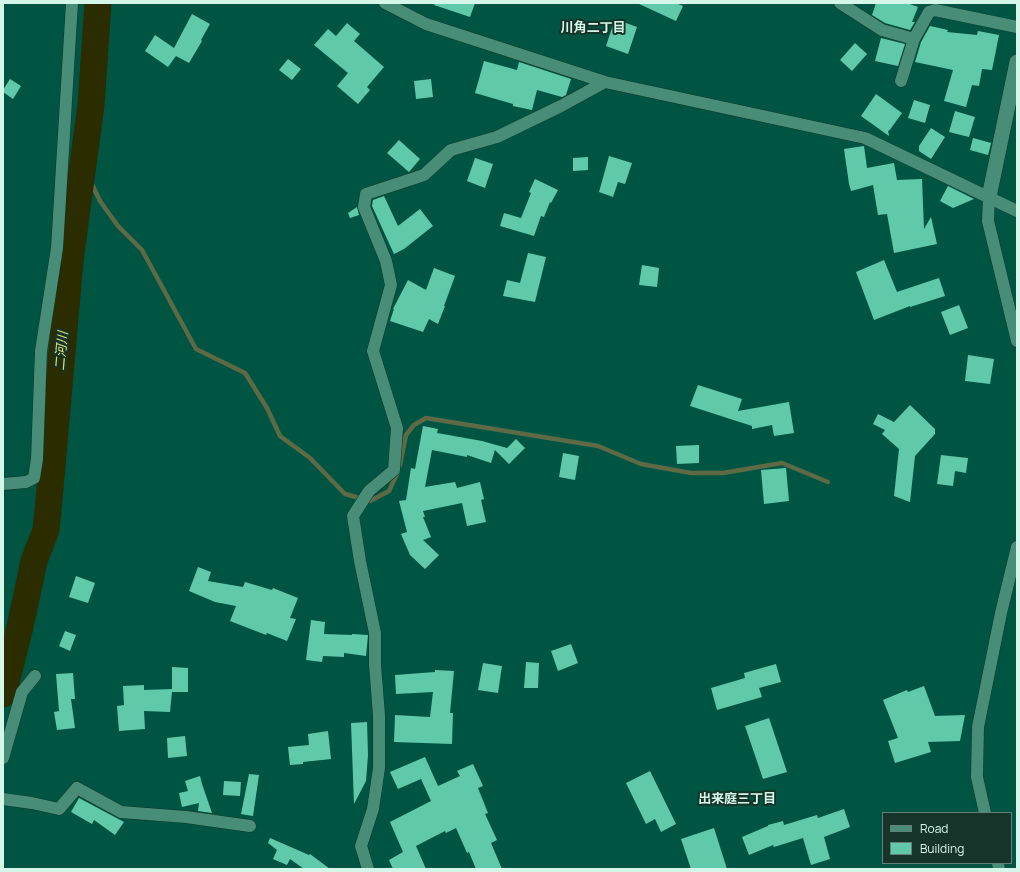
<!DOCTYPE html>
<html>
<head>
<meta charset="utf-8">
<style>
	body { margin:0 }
	#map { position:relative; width:1020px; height:872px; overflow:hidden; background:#005542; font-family:Manrope,sans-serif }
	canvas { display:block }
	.frame { position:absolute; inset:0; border:4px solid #d5f7ea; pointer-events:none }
	.legend { position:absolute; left:882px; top:812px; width:130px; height:52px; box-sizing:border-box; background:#17342b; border:1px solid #638277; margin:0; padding:5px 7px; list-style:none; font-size:12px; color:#d5f7ea }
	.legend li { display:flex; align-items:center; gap:8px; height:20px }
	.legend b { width:20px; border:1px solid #638277 }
</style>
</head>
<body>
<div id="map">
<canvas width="1020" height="872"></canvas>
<div class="frame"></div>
<ul class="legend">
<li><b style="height:5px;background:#478d77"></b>Road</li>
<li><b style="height:11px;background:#60c9aa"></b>Building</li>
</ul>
</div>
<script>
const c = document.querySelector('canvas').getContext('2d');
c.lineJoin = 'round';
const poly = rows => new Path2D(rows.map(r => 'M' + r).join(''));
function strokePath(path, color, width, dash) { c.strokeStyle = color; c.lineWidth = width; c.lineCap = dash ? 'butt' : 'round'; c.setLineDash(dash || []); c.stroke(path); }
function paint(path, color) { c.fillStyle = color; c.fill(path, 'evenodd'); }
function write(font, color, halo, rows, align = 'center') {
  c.font = font + ' Manrope,"Noto Sans JP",sans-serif'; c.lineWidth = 4; c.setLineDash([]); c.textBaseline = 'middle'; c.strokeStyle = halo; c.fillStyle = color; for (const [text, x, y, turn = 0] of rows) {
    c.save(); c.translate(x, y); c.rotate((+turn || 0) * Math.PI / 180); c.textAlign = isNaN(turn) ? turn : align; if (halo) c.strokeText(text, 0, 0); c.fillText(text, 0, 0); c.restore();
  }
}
strokePath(poly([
	[83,165,100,201,118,226,142,250,196,349,245,373,267,408,280,436,310,458,345,494,370,501,389,491,398,472],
	[400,465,406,435,414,425,426,418,598,446,641,464,691,473,723,473,782,463,828,482]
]), '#5e6946', 4.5);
strokePath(poly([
	[3,694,20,627,34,561,46,530,49,500,70,261,91,105,98,3]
]), '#2b2c00', 27);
paint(poly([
	[435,3,475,3,470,17,434,5],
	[637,3,676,3,683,6,676,21],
	[876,3,907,3,918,7,912,22,915,22,910,30,885,23,872,15],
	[192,14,210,24,201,40,202,41,189,63,176,56,168,67,145,51,155,35,174,48],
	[615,19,637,27,628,54,606,46],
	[347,23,360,34,354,41,384,67,367,87,370,90,358,104,337,86,348,73,314,45,328,29,336,36],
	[930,26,948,30,947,32,977,35,978,31,999,35,992,70,982,69,979,86,972,85,966,107,944,101,953,70,915,62,921,42],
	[881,38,905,44,898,66,875,61],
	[855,43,867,54,852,71,840,60],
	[288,59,301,69,292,80,279,70],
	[484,61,517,70,519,62,571,79,566,95,562,97,537,90,532,110,513,106,513,104,475,93],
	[10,79,21,86,13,99,3,92,3,90],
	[431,79,433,97,416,99,414,81],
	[876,94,902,113,889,131,888,130,889,136,861,116],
	[914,100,930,105,925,123,908,118],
	[955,111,975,117,969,137,949,132],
	[931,128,945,137,931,159,919,151,919,146],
	[973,138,991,143,988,155,970,150],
	[399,140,420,159,409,172,387,153],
	[864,146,867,168,894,163,897,180,922,179,924,229,931,217,937,244,894,253,887,214,878,215,873,185,851,191,849,184,844,149],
	[609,156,632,163,625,184,618,182,613,197,599,192],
	[588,157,588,170,573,171,573,158],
	[475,158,493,164,485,188,467,181],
	[535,179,558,190,551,203,550,202,544,217,541,216,534,236,500,226,504,213,521,218,531,193,529,192],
	[948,186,974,199,953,208,940,201],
	[384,196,398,226,420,209,433,226,404,249,394,254,372,206,373,200],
	[357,207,359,215,350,218,348,213],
	[528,253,546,257,535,302,503,296,507,280,520,283],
	[884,260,897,292,939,278,945,296,910,307,910,306,874,320,856,272],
	[642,265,659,268,657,287,639,285],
	[434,268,455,276,444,306,445,306,438,324,429,319,423,332,390,321,394,309,393,309,408,280,426,290],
	[959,305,968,328,950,335,941,312],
	[968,355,994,359,990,384,965,381],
	[698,385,742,399,738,411,789,402,794,433,774,436,772,425,752,429,752,426,690,406],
	[910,405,935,429,935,434,915,456,910,502,894,496,899,449,882,434,885,430,873,424,878,414,894,422],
	[423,426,438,429,437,433,482,441,507,448,516,439,525,448,509,464,495,450,491,463,467,455,467,457,432,450,425,487,455,482,457,488,480,482,484,499,481,500,486,522,467,526,462,503,423,511,425,517,423,517,431,537,423,540,439,555,425,569,410,555,401,534,407,532,399,501,406,500,411,468,415,469],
	[699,445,699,463,677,464,676,446],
	[563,453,579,456,575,480,559,477],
	[941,455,968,458,966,473,955,471,953,486,937,484],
	[786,468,789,501,764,504,761,470],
	[198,567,211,572,208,581,243,587,245,582,272,590,273,588,298,598,290,618,296,619,287,641,267,633,266,635,230,621,236,606,215,602,189,591],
	[76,576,95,583,88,603,69,597],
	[311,620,325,622,324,634,352,635,352,634,368,635,366,656,344,653,344,657,323,656,322,662,306,660],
	[65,631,76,635,70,651,59,646],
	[571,644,578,663,558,671,551,651],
	[526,662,539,663,538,688,524,688],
	[483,663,502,666,498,693,478,690],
	[776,664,781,682,759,688,762,697,717,710,711,688,745,678,744,673],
	[172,667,188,668,188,692,172,692,170,712,144,711,145,729,119,731,117,706,124,705,123,686,144,685,144,690,172,689],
	[435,670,454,671,450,713,453,713,452,744,394,742,395,715,430,717,433,692,396,694,395,675,435,672],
	[73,673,75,699,71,699,75,728,57,730,54,712,59,711,56,674],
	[924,686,935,716,965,715,960,741,928,742,931,752,895,763,888,741,898,738,883,700,907,690,908,692],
	[769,718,787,772,763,779,745,726],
	[367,722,368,755,366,781,354,804,351,723],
	[328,731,331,759,303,762,303,764,290,765,288,747,309,745,308,734],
	[185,736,187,756,168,758,167,738],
	[425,757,438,786,460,776,457,771,473,764,483,786,478,788,488,813,485,814,497,840,491,843,502,869,476,869,469,852,467,853,456,828,446,833,445,831,416,846,426,869,393,869,389,860,403,852,390,822,431,801,421,779,398,789,390,772],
	[650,771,676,824,661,832,655,819,646,824,626,783],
	[249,774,259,775,253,816,241,814],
	[200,776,202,784,212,813,198,811,199,803,182,807,179,793,188,791,185,781],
	[224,781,241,782,240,796,223,795],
	[79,798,124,822,115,835,94,820,92,824,71,812],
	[844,809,850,827,824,837,830,859,811,865,803,838,774,847,773,845,749,855,742,837,768,826,768,825,783,821,784,825,817,815,818,818],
	[714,828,727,869,691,869,681,839],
	[270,838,309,855,310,854,330,869,304,869,290,859,287,865,273,859,277,850,268,843]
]), '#60c9aa');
const minor = poly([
	[385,3,426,24,605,82,865,138,1017,211],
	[840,3,882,30,914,39],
	[901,81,914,39,929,12,935,10,1017,27],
	[989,197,988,221,1017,341],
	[3,484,26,482,34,478,37,459,41,351,57,248,72,3],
	[3,758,22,692,35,676],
	[3,799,32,803,59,809,77,788,121,812,186,817,250,826],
	[985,813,977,777,978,727,1001,613,1017,547],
	[998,863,999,869],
	[368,869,361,846,373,809,379,768,379,715,375,665,375,633,360,561,353,516,369,491,394,470,397,428,373,351,391,285,386,261,364,207,366,194,424,175,451,150,497,137,561,106,605,82]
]);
const tertiary = poly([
	[989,197,1017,62]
]);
strokePath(minor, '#10352b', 13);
strokePath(tertiary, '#10352b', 16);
strokePath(minor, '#478d77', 12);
strokePath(tertiary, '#478d77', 15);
write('bold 13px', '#d5f7ea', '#17342b', [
	["川角二丁目",593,28],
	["出来庭三丁目",737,799]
]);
write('italic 13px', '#e2e774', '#17342b', [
	["二河川",62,351,-85]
]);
</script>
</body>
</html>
